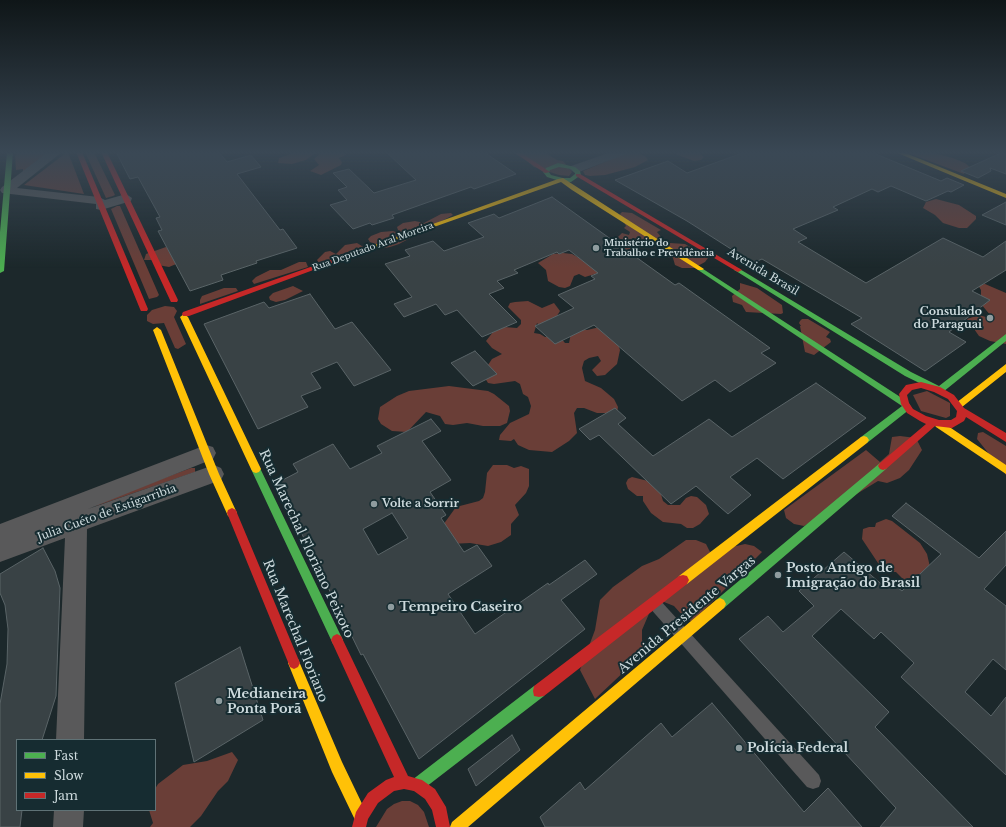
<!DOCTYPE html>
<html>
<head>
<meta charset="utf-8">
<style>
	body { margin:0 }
	#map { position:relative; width:1006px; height:827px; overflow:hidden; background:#1c282b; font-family:"Libre Baskerville",serif }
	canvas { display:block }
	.legend { position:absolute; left:16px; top:739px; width:140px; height:72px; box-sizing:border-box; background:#162c31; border:1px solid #5f7276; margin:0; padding:5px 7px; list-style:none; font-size:12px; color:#cddadd }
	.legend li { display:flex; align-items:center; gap:8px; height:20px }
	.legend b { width:20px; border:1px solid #5f7276 }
</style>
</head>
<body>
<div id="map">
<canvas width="1006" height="827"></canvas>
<ul class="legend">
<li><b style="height:5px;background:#4caf50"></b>Fast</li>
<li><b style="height:5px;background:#ffc107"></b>Slow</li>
<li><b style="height:5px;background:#c62828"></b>Jam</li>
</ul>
</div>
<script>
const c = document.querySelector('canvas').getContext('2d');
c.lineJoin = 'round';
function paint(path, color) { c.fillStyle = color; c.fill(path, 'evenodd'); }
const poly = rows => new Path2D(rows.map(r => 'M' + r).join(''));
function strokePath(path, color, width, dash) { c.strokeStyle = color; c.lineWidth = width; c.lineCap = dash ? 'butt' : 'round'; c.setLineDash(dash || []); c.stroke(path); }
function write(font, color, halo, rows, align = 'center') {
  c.font = font + ' "Libre Baskerville",serif'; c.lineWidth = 4; c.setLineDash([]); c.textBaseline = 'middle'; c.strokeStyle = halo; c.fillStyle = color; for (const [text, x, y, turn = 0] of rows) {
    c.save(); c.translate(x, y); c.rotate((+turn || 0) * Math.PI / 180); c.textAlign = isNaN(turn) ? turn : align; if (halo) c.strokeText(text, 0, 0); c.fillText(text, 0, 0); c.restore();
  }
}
paint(poly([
	[18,152,49,152,23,172,23,169,16,170,15,156],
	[68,152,84,194,24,185,67,152],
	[85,152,94,152,115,195,113,196,106,198],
	[296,152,320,152,314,154,306,160,292,164,278,163,279,158],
	[322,152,344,152,346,155,339,158,342,162,341,165,321,175,310,171,319,165,314,159],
	[517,152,544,152,557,160,563,161,572,172,569,176,559,175,534,167],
	[677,152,698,152,704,157,701,160,694,161,683,157,676,154],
	[905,152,930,152,953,158,965,163,972,169,965,172,964,174],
	[637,153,645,156,648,160,635,167,605,175,590,176,585,175,583,171,624,154],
	[936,199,959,205,976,216,976,219,967,228,959,228,943,223,935,215,923,208,926,202],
	[117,206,120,206,159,295,157,297,149,299,111,209],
	[622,212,632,213,661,230,657,232,661,237,644,248,636,248,624,243,618,237,622,233,629,235,630,232,624,228,626,226,620,214],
	[451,213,453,215,399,244,390,247,384,248,370,242,368,239,371,236,381,232,393,231,398,233,401,231,398,230,397,227,403,223,415,221,424,223,441,214],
	[357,243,365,248,319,263,317,260,325,252,330,251,336,254,345,245],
	[616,243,631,248,639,255,638,257,595,274,585,277,579,274,574,276,570,286,565,288,559,287,548,281,546,270,538,263,553,254,563,253,572,254,583,260],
	[670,243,685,244,708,258,705,262,694,268,682,268,675,265,673,258,665,257,660,250],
	[166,247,181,262,169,267,158,265,155,260,144,260,146,254],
	[299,262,306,262,308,267,254,284,252,281,256,277,270,270,281,270],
	[740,283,757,288,782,305,783,313,781,314,746,312,742,305,733,302,732,296,740,289],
	[985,284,1006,293,1006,344,990,341,979,336,967,319,979,315,989,318,991,316,981,304,981,290,978,285],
	[293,286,303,291,285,300,276,302,270,300,269,297,273,293],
	[224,288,236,288,238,291,200,304,200,300,202,296],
	[528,301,542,308,554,303,560,311,555,319,539,325,537,323,534,333,540,334,545,337,552,336,560,337,565,343,569,343,571,333,580,329,587,330,600,327,618,344,620,350,617,364,605,375,597,376,592,370,601,361,598,356,589,358,584,361,582,368,585,381,601,388,614,399,618,407,617,413,597,413,584,408,577,408,574,413,577,433,569,441,552,452,529,450,518,445,514,439,511,441,499,440,500,435,510,423,529,414,531,406,528,397,523,394,520,384,515,381,494,384,488,383,485,378,486,368,492,359,502,354,492,348,486,341,493,332,504,327,517,328,521,324,521,320,508,307,510,303,515,302],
	[165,306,174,307,177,311,174,317,186,344,178,349,175,348,164,323,153,324,147,321,147,315,152,310],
	[802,319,808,319,830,332,826,337,830,339,831,342,814,355,805,352,800,326,801,326,799,323,800,321],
	[449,386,488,391,494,394,509,406,510,411,507,423,500,426,483,426,467,423,453,425,445,424,440,416,426,412,407,432,392,431,381,424,378,419,380,407,397,396,409,391],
	[927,391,950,403,950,416,946,418,921,411,913,395],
	[983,432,1006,446,1006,475,977,439,978,433],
	[900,436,916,438,922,450,909,470,900,478,887,483,878,481,804,526,794,524,786,518,784,510,866,450,880,462,889,454,892,437],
	[493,465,507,465,514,468,521,466,529,469,529,486,526,493,515,505,519,515,511,524,511,535,501,542,488,546,470,543,450,544,443,525,456,507,479,501,483,498,485,492,487,473],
	[191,468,195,468,195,472,96,506,99,502],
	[632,477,648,481,660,491,663,501,668,505,680,505,686,498,691,496,697,497,706,505,709,514,700,524,693,528,687,528,681,524,663,522,651,513,643,501,643,496,637,496,628,489,626,483,628,479],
	[886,519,892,521,920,543,927,554,930,567,913,581,907,583,896,572,884,572,862,539,863,529,869,527,875,527,876,523],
	[686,540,696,540,706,544,710,552,745,544,754,546,762,552,692,622,682,615,674,606,664,602,654,602,642,630,642,640,646,651,595,699,580,670,595,630,600,600,613,587,642,566,659,559],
	[232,752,238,760,228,781,218,791,201,816,190,827,150,827,153,823,149,810,155,810,155,789,158,784,183,765,207,761],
	[402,801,410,801,418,805,424,812,429,827,376,827,387,809,394,804]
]), '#6a3e37');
const building = poly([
	[116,152,219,152,227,162,251,155,261,167,237,174,280,230,283,229,297,248,256,261,257,263,221,275,223,280,190,291,158,231,162,230,156,218,160,217,138,177,130,179,116,152],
	[386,152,484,152,516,174,474,189,471,187,392,215,394,218,372,225,370,223,353,229,330,205,347,200,338,190,347,187,333,173,349,169,374,193,416,180,386,152],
	[745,152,871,152,941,181,947,178,964,185,951,192,948,191,926,201,891,186,878,192,872,189,833,207,838,210,793,229,807,238,798,242,866,283,943,238,983,257,1006,241,1006,270,972,291,990,300,949,332,966,342,925,371,851,324,862,318,762,259,753,263,687,221,615,180,668,161,687,173,745,152],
	[1003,152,1006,152,1006,174,990,168,991,171,978,178,961,171,1003,152],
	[552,197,675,285,679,283,770,348,761,353,776,363,730,392,715,380,682,401,594,325,555,344,535,326,574,308,558,295,595,279,591,276,598,273,569,250,559,254,557,252,514,270,518,273,497,281,504,288,489,294,517,322,482,337,457,310,445,315,436,304,404,317,394,304,412,297,385,264,410,256,405,250,433,241,444,251,484,237,468,223,494,214,499,218,552,197],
	[1006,202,1006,225,982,215,1006,202],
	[310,294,335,329,352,322,391,370,354,386,337,362,311,373,321,388,301,396,308,407,258,429,204,324,264,302,269,308,310,294],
	[475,351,497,374,473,386,451,363,475,351],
	[816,383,866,418,783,479,757,458,730,477,751,495,728,514,696,486,671,504,599,435,590,440,579,429,615,408,626,418,618,424,653,456,709,419,732,437,816,383],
	[431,419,441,431,422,441,451,480,430,492,446,515,441,518,464,552,477,545,492,566,448,594,475,634,548,583,549,585,585,560,597,574,561,600,585,629,419,759,363,654,361,655,277,483,298,472,293,464,333,444,350,469,382,453,377,446,431,419],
	[392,513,408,538,378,555,363,529,392,513],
	[906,503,979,558,1006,531,1006,565,984,589,1006,606,1006,670,993,659,965,692,991,716,1006,697,1006,775,901,677,914,663,881,632,874,639,841,609,812,636,889,712,875,727,973,827,880,827,896,808,739,639,768,616,783,632,814,606,799,591,844,552,886,588,892,583,902,591,941,554,892,516,906,503],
	[43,548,55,571,60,588,56,696,42,740,17,740,17,810,22,810,20,827,0,827,0,704,7,664,8,629,5,605,0,593,0,574,43,548],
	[240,647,263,720,194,762,175,683,240,647],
	[712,703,804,812,828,788,862,827,545,827,540,817,580,782,585,790,661,723,672,737,712,703],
	[512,735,520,750,476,786,468,769,512,735]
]);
paint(building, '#394245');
strokePath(building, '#5a6467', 1);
paint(poly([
	[654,597,659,599,819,775,821,781,819,787,813,789,807,787,649,607,648,603,649,599,654,597]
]), '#59595a');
paint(poly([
	[48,152,62,152,17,188,99,197,105,200,126,194,132,198,131,201,101,210,96,209,96,204,2,193,0,190,2,187,48,152],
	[611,152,628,152,626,154,579,172,575,173,569,169,571,166,611,152],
	[206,445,213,447,216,453,213,459,88,509,214,465,221,468,224,474,221,480,87,529,84,740,56,740,65,538,0,562,0,524,206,445],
	[54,810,84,810,83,827,53,827,54,810]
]), '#59595a');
paint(poly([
	[7,152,13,152,4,271,0,273,0,232,7,152],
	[558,163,575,167,580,171,581,175,571,182,563,182,547,177,543,172,546,168,558,163],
	[559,167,571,169,575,173,575,174,570,178,563,178,551,175,549,172,550,170,559,167],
	[700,267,908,402,911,407,910,409,867,443,861,443,859,440,861,437,902,406,698,270,698,268,700,267],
	[738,268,911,372,939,386,1006,334,1006,341,943,392,940,393,905,376,736,271,734,270,738,268],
	[883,462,886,463,888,466,886,469,724,608,720,610,716,608,714,604,716,600,880,463,883,462],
	[256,465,259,466,341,636,343,640,341,644,337,646,333,644,251,469,253,466,256,465],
	[539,685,544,686,545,691,544,696,422,790,417,792,412,790,410,785,412,780,534,686,539,685]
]), '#4caf50');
paint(poly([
	[895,152,903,152,1006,194,1006,198,895,152],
	[563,178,704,269,702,270,698,270,572,190,561,182,335,262,333,263,330,261,558,179,563,178],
	[184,314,188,317,261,469,259,472,256,473,253,472,251,469,180,317,184,314],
	[157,327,161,330,219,474,237,513,236,516,232,518,228,516,209,474,153,330,157,327],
	[1006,364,1006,372,962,407,956,407,955,405,956,403,1006,364],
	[939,420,1006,465,1006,474,936,427,934,424,936,421,939,420],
	[864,436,867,437,869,440,867,443,687,584,683,585,679,584,677,580,679,576,861,437,864,436],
	[720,598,724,600,726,604,724,608,468,827,450,827,452,822,716,600,720,598],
	[294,657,298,659,342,762,366,812,368,817,366,822,361,824,356,822,332,772,288,663,290,659,294,657]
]), '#ffc107');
paint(poly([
	[76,152,82,152,148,309,147,311,141,311,140,309,76,152],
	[101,152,107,152,178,300,177,302,171,302,170,300,101,152],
	[513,152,520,152,550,172,545,173,513,152],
	[576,174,580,174,742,270,738,272,736,271,576,176,576,174],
	[333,259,336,261,335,262,189,316,183,316,182,314,183,312,333,259],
	[921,382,940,387,954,395,964,408,1006,433,1006,442,966,417,964,421,952,428,935,426,886,469,883,470,880,469,878,466,880,463,926,424,920,421,907,413,901,404,899,394,906,385,921,382],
	[921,388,934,392,948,399,957,411,956,417,951,420,939,420,926,416,913,409,909,403,907,395,912,390,921,388],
	[232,508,236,510,237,513,300,663,298,667,294,669,290,667,227,513,228,510,232,508],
	[683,575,687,576,689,580,687,584,544,696,539,697,534,696,533,691,534,686,679,576,683,575],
	[337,634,341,636,408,776,422,780,435,789,446,807,450,827,436,827,432,810,425,799,414,791,404,789,394,791,378,803,368,819,366,827,352,827,356,812,368,793,386,780,394,777,331,640,333,636,337,634]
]), '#c62828');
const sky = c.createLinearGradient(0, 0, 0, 268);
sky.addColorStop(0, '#0f1618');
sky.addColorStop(0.57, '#3a4855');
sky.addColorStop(1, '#3a485500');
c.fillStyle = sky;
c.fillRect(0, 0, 1006, 268);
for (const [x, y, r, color] of [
	[596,248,4,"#8f9c9f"],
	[990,318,4,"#8f9c9f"],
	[374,504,4,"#8f9c9f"],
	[778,575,4,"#8f9c9f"],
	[391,607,4,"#8f9c9f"],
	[219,701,4,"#8f9c9f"],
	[739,748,4,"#8f9c9f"]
]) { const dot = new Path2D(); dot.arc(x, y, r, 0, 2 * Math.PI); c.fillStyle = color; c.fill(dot); strokePath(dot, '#162c31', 1.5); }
write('bold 9px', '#cddadd', '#162c31', [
	["Ministério do",604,243],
	["Trabalho e Previdência",604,253]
], 'left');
write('9px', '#cddadd', '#162c31', [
	["Rua Deputado Aral Moreira",373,247,-20]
]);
write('11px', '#cddadd', '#162c31', [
	["Avenida Brasil",763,272,31],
	["Julia Cuéto de Estigarribia",107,513,-20]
]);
write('bold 11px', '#cddadd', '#162c31', [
	["Consulado",982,312],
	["do Paraguai",982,325],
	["Volte a Sorrir",382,504,"left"]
], 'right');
write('13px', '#cddadd', '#162c31', [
	["Rua Marechal Floriano Peixoto",306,544,65],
	["Avenida Presidente Vargas",687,615,-40],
	["Rua Marechal Floriano",295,631,68]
]);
write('bold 13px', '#cddadd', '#162c31', [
	["Posto Antigo de",786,568],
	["Imigração do Brasil",786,583],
	["Tempeiro Caseiro",399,607],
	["Medianeira",227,694],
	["Ponta Porã",227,709],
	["Polícia Federal",747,748]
], 'left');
</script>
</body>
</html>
